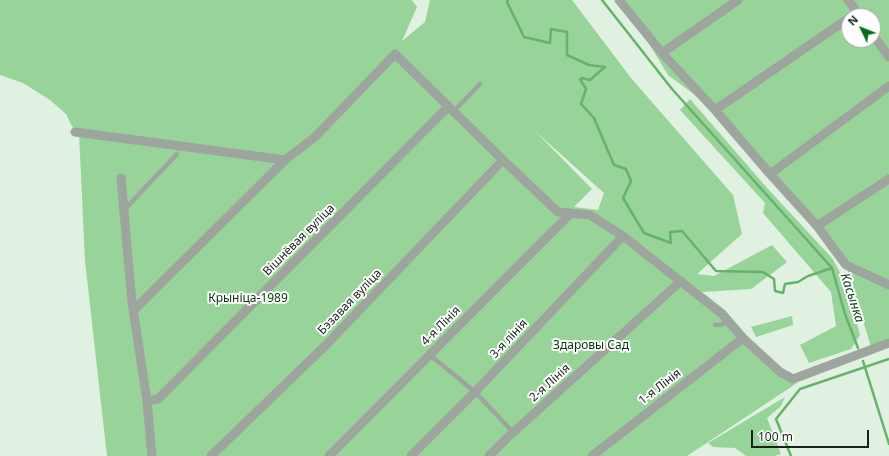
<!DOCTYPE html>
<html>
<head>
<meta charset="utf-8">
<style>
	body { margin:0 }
	#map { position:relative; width:889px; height:456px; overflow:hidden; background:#e1f1e1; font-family:"Noto Sans",sans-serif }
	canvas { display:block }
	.north { position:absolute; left:841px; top:8px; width:40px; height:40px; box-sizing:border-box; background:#fff; border:1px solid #a3a6a3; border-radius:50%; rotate:313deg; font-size:11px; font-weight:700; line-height:16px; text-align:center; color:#1a201a }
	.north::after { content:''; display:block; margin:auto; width:14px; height:18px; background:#026d1c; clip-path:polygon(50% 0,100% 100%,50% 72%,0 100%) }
	.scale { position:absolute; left:751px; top:430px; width:118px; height:18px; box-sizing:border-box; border:2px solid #1a201a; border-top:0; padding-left:5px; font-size:12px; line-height:14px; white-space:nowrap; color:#1a201a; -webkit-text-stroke:3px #fff; paint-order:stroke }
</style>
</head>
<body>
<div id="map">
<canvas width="889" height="456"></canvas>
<div class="north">N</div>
<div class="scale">100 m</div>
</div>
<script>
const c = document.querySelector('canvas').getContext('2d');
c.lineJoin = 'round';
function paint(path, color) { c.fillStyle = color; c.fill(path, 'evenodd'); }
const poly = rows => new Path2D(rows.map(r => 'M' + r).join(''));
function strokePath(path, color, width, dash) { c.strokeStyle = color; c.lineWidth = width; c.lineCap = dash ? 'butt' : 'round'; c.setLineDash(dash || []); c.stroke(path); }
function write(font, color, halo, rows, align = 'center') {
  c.font = font + ' "Noto Sans",sans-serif'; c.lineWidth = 4; c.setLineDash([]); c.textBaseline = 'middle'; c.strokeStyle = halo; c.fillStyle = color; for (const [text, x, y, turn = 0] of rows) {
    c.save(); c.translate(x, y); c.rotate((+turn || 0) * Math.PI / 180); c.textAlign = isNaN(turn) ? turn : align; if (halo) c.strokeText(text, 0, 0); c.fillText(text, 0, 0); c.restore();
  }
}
paint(poly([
	[0,0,412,0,417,7,402,41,425,22,430,0,572,0,631,78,733,195,742,234,697,274,714,276,772,245,787,262,751,289,702,292,725,310,752,342,797,383,687,456,107,456,85,261,79,133,75,132,66,114,50,100,23,83,0,75],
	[535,131,604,193,598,210,574,207,592,189],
	[619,0,889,0,889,343,872,350,846,265,715,110,668,75,632,16],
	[849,16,873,16,873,40,849,40],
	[690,99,768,189,832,258,846,283,860,335,851,349,809,363,800,345,836,326,831,292,763,213,765,203,680,110],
	[792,316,793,325,756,337,751,327],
	[785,397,781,406,767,418,781,454,774,456,746,456,735,448,713,447,708,443]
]), '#98d39a');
strokePath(poly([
	[508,0,507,2,524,37,550,43,551,29,567,32,567,55,589,65,605,67,590,80,582,78,580,79,586,89,581,104,594,118,614,165,626,169,631,181,623,198,644,233,671,243,670,232,682,231,716,271,763,272,774,279,775,291,783,293,785,284,798,282,808,276,832,268,845,314,858,348],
	[602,0,672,89,832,268],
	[863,361,889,444],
	[791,456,776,419,800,389,889,359]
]), '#66b26b', 2.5);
strokePath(poly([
	[453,112,480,84],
	[125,209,177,154],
	[715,325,720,325,728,321],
	[430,355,475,392,513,432]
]), '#9ea49e', 4.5);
strokePath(poly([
	[619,0,662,53,715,110,770,174,817,226,846,265,889,285],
	[848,0,860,16],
	[873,35,889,57],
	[662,53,738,0],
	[715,110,849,18],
	[75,132,285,160],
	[770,174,889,86],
	[121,178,132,302,147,401,152,456],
	[817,226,889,179],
	[134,310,285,160,315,137,395,54,503,160,558,212,590,215,623,236,722,314,743,338,780,372,793,379,889,343],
	[147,401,158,399,448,107],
	[211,456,327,344,503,160],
	[329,456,571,213],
	[411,456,475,392,623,236],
	[489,456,507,438,681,281],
	[592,456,743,338]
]), '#9ea49e', 9);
write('12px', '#1a201a', '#fff', [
	["Вішнёвая вуліца",299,240,-45],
	["Бэзавая вуліца",350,302,-46],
	["4-я Лінія",441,326,-45],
	["3-я лінія",509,339,-47],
	["2-я Лінія",550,383,-42],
	["1-я Лінія",660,387,-38]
]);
write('12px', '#003808', '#fff', [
	["Крыніца-1989",248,299],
	["Здаровы Сад",591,346]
]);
write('italic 13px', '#0d4415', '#fff', [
	["Касынка",852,298,72]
]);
</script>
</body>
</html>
